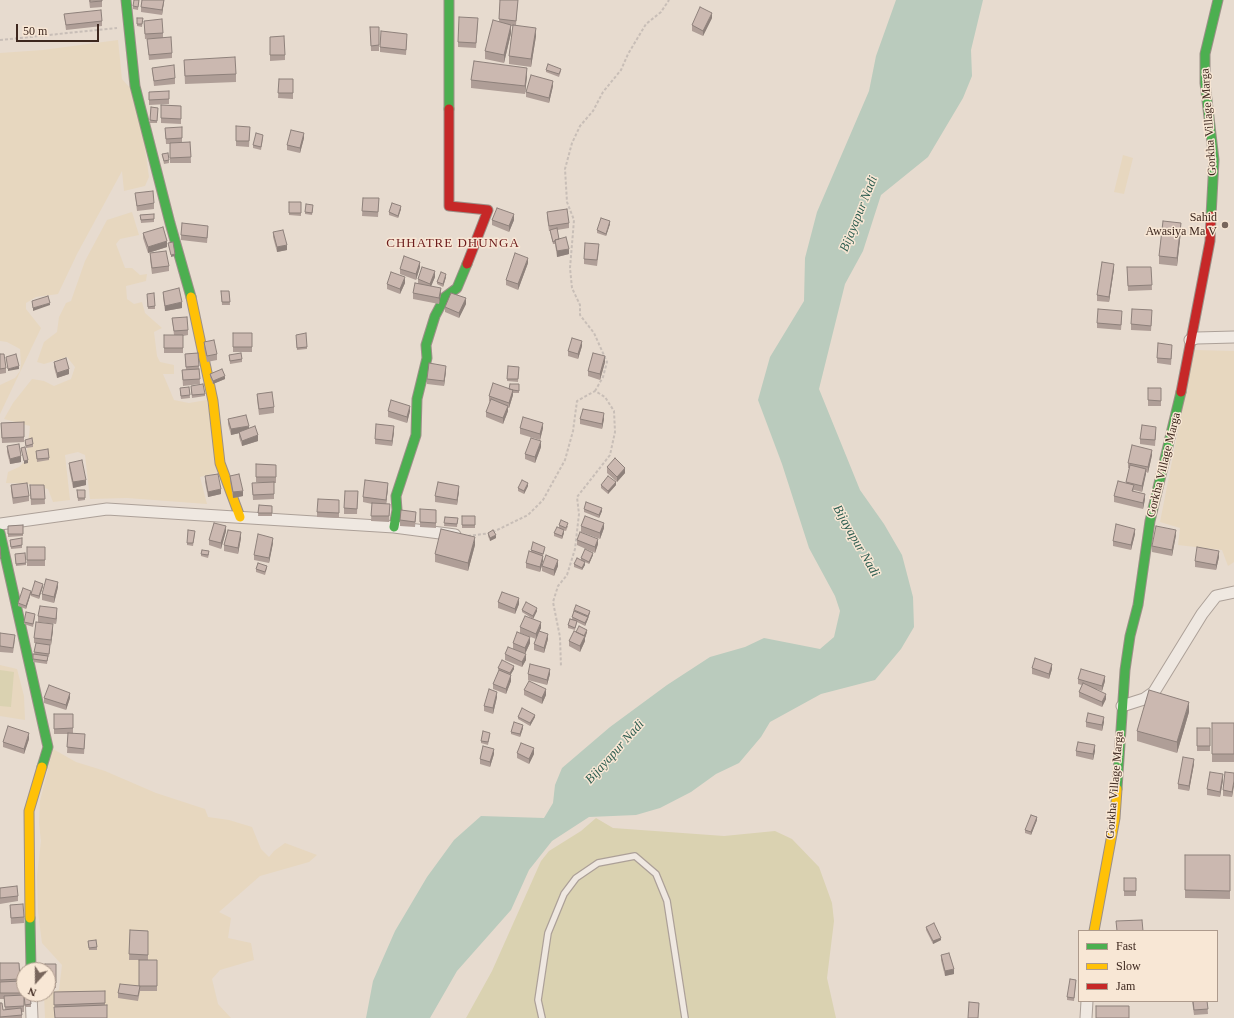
<!DOCTYPE html>
<html>
<head>
<meta charset="utf-8">
<style>
	body { margin:0 }
	#map { position:relative; width:1234px; height:1018px; overflow:hidden; background:#e7dbcf; font-family:Georgia,serif }
	canvas { display:block }
	.legend { position:absolute; left:1078px; top:930px; width:140px; height:72px; box-sizing:border-box; background:#f8e7d5; border:1px solid #ad9a8c; margin:0; padding:5px 7px; list-style:none; font-size:12px; color:#3d271e }
	.legend li { display:flex; align-items:center; gap:8px; height:20px }
	.legend b { width:20px; border:1px solid #ad9a8c }
	.north { position:absolute; left:16px; top:962px; width:40px; height:40px; box-sizing:border-box; background:#f8e7d5; border:1px solid #ad9a8c; border-radius:50%; rotate:201deg; font-size:11px; font-weight:700; line-height:16px; text-align:center; color:#3d271e }
	.north::after { content:''; display:block; margin:auto; width:14px; height:18px; background:#78665c; clip-path:polygon(50% 0,100% 100%,50% 72%,0 100%) }
	.scale { position:absolute; left:16px; top:24px; width:83px; height:18px; box-sizing:border-box; border:2px solid #3d271e; border-top:0; padding-left:5px; font-size:12px; line-height:14px; white-space:nowrap; color:#3d271e; -webkit-text-stroke:3px #f8e7d5; paint-order:stroke }
</style>
</head>
<body>
<div id="map">
<canvas width="1234" height="1018"></canvas>
<ul class="legend">
<li><b style="height:5px;background:#4caf50"></b>Fast</li>
<li><b style="height:5px;background:#ffc107"></b>Slow</li>
<li><b style="height:5px;background:#c62828"></b>Jam</li>
</ul>
<div class="north">N</div>
<div class="scale">50 m</div>
</div>
<script>
const c = document.querySelector('canvas').getContext('2d');
c.lineJoin = 'round';
function paint(path, color) { c.fillStyle = color; c.fill(path, 'evenodd'); }
const poly = rows => new Path2D(rows.map(r => 'M' + r).join(''));
function strokePath(path, color, width, dash) { c.strokeStyle = color; c.lineWidth = width; c.lineCap = dash ? 'butt' : 'round'; c.setLineDash(dash || []); c.stroke(path); }
function write(font, color, halo, rows, align = 'center') {
  c.font = font + ' Georgia,serif'; c.lineWidth = 3; c.setLineDash([]); c.textBaseline = 'middle'; c.strokeStyle = halo; c.fillStyle = color; for (const [text, x, y, turn = 0] of rows) {
    c.save(); c.translate(x, y); c.rotate((+turn || 0) * Math.PI / 180); c.textAlign = isNaN(turn) ? turn : align; if (halo) c.strokeText(text, 0, 0); c.fillText(text, 0, 0); c.restore();
  }
}
paint(poly([
	[118,40,122,79,130,88,144,140,149,177,145,186,124,191,122,171,77,254,58,294,36,297,26,303,26,309,41,328,0,414,0,385,15,378,20,371,21,364,20,349,7,342,0,341,0,53,43,50],
	[1123,155,1133,158,1124,194,1114,192],
	[132,212,139,235,120,239,116,244,125,268,132,268,140,275,147,274,146,281,126,286,127,299,134,304,142,302,145,313,162,328,154,332,157,356,160,362,174,365,174,374,163,374,174,400,189,403,207,400,218,472,200,477,207,504,127,498,90,499,85,455,78,452,65,455,70,500,53,502,48,489,30,484,6,483,8,472,19,467,26,460,30,426,4,419,13,403,32,379,44,381,54,386,71,379,75,367,67,357,44,364,37,362,44,342,57,332,59,317,66,303,71,301,85,261,107,220],
	[1194,350,1234,351,1234,562,1228,566,1222,550,1178,545,1180,528,1160,522],
	[0,665,17,669,24,696,25,720,0,716],
	[53,749,76,762,105,771,156,793,205,809,208,817,229,820,252,827,261,849,269,857,274,851,285,843,317,855,309,862,260,876,219,912,231,918,228,938,251,943,254,960,220,970,212,979,218,1004,231,1018,45,1018,44,994,59,990,62,965,42,943,38,912,37,876,41,841,39,823,40,801]
]), '#e7d7bf');
paint(poly([
	[0,670,14,672,11,707,0,706],
	[596,818,613,828,724,836,775,831,792,839,819,867,832,903,834,921,827,978,836,1018,466,1018,492,971,541,861,549,851,581,831]
]), '#dad2b1');
paint(poly([
	[896,0,983,0,971,50,972,76,963,98,928,157,881,195,863,251,845,284,819,389,860,490,884,524,902,555,913,597,914,627,901,649,875,680,821,694,770,722,761,737,739,763,716,774,691,792,660,808,636,815,589,817,552,841,529,870,511,910,457,971,430,1018,366,1018,373,981,395,931,427,877,454,840,481,816,544,818,553,803,555,785,562,768,610,727,667,685,710,657,745,647,764,638,820,649,834,637,840,611,835,596,809,548,782,464,758,400,770,357,804,301,805,258,817,212,869,91,876,56]
]), '#bacbbd');
const lane = poly([
	[542,1018,538,1000,548,933,564,894,576,878,598,863,635,856,656,874,667,901,685,1018]
]);
const street = poly([
	[1190,340,1197,338,1234,337],
	[0,524,107,509,394,527,455,535],
	[1122,706,1144,699,1154,692,1202,614,1216,596,1234,592],
	[31,994,32,1018],
	[1086,1018,1087,1001]
]);
const fast = poly([
	[126,0,135,86,170,223,191,297],
	[449,0,449,109],
	[1211,216,1214,160,1205,83,1205,54,1218,0],
	[394,527,397,510,396,496,416,435,417,399,427,358,426,345,435,316,445,297,457,288,467,264],
	[0,533,48,747,42,767],
	[1117,789,1125,670,1130,636,1138,605,1150,521,1181,392],
	[30,918,31,970]
]);
const slow = poly([
	[191,297,213,401,220,463,240,517],
	[30,918,29,811,42,767],
	[1094,931,1115,818,1117,789]
]);
const jam = poly([
	[449,109,449,206,488,210,467,264],
	[1181,392,1210,241,1211,216]
]);
strokePath(lane, '#aca098', 8);
strokePath(street, '#aca098', 13);
strokePath(fast, '#9c9088', 11);
strokePath(slow, '#9c9088', 11);
strokePath(jam, '#9c9088', 11);
strokePath(poly([
	[0,40,117,28],
	[595,391,603,377,607,362,594,333,580,315,580,305,572,288,570,268,574,220,567,202,565,169,572,143,580,126,593,111,603,92,621,70,628,54,646,24,661,12,669,0],
	[468,536,491,533,528,515,543,500,565,460,573,431,577,401,595,391,605,397,614,411,615,432,610,455,577,497,579,514,575,549,567,575,558,586,553,602,560,637,561,667]
]), '#c8beb7', 2, [3, 2]);
strokePath(lane, '#efe8e1', 5.5);
strokePath(street, '#efe8e1', 11);
strokePath(fast, '#4caf50', 9);
strokePath(slow, '#ffc107', 9);
strokePath(jam, '#c62828', 9);
paint(poly([
	[89,0,102,0,102,7,90,8],
	[139,0,138,10,133,9,133,6],
	[164,0,162,15,141,12,141,7],
	[500,0,518,0,516,25,536,36,531,67,509,64,509,56,513,26,511,26,511,33,504,63,485,59,485,51,499,22],
	[64,14,102,21,102,26,66,30],
	[137,18,143,18,142,27,137,26],
	[712,18,703,36,692,31,692,25],
	[144,21,163,33,163,38,145,39],
	[478,23,476,48,458,47,458,42],
	[370,27,379,27,379,51,371,51],
	[270,37,285,55,285,60,270,61],
	[147,39,172,53,172,58,149,60],
	[407,39,406,55,380,52,380,47],
	[184,60,236,74,236,82,185,84],
	[152,68,175,78,175,84,154,86],
	[546,70,561,71,559,77,546,72],
	[527,76,525,94,471,88,471,80],
	[279,79,293,79,293,99,278,98],
	[553,86,549,103,526,97,526,92],
	[149,92,169,99,169,104,149,105],
	[161,105,181,106,181,124,161,123],
	[151,107,158,108,157,123,150,123],
	[250,127,249,147,236,146,236,141],
	[165,128,182,138,182,142,190,142,191,163,170,163,170,144,166,144],
	[263,138,261,150,253,148,253,145],
	[304,138,300,153,287,150,287,145],
	[162,154,169,160,169,163,164,164],
	[135,193,154,203,154,209,137,211],
	[363,198,379,198,378,217,362,216],
	[289,202,301,202,301,216,289,215],
	[313,208,312,215,305,214,305,212],
	[401,209,398,218,389,215,389,212],
	[547,212,569,223,569,228,557,230,559,239,569,254,557,257,555,244,553,244,550,231,549,231,547,217],
	[154,214,154,222,141,223,140,215],
	[492,220,514,220,509,232,492,225],
	[610,224,606,236,597,233,597,230],
	[208,231,207,243,181,240,181,235],
	[1181,231,1177,266,1159,264,1159,256],
	[273,232,287,250,277,252,273,237],
	[143,233,167,247,148,253,143,238],
	[599,250,597,266,584,264,584,259],
	[150,253,169,266,169,271,152,274,150,259],
	[528,263,518,290,506,285,506,280],
	[420,267,416,280,400,274,400,269],
	[1127,267,1151,267,1152,290,1128,291],
	[1114,269,1109,302,1097,301,1097,295],
	[435,277,431,286,441,294,439,304,413,299,413,293,418,284,418,279],
	[446,277,443,287,437,284,437,282],
	[405,283,400,294,387,289,387,284],
	[221,291,229,291,230,305,222,305],
	[163,292,182,308,165,311,163,297],
	[147,296,155,306,155,309,148,309],
	[466,304,459,318,445,312,445,307],
	[1152,316,1151,331,1131,330,1131,324],
	[1122,317,1121,330,1097,328,1097,323],
	[172,318,188,330,188,335,183,336,183,353,164,353,164,335,174,335],
	[233,333,252,333,252,352,233,352],
	[296,337,307,347,307,349,297,350],
	[204,342,217,354,217,360,207,362,204,348],
	[582,346,578,359,568,356,568,351],
	[1172,350,1171,365,1157,363,1157,358],
	[198,353,200,384,183,386,182,370,186,370,185,354],
	[0,354,6,368,6,373,0,374],
	[229,355,242,359,242,362,230,364],
	[54,362,69,374,57,378,54,367],
	[605,362,600,380,588,376,588,371],
	[519,367,518,382,507,381,507,379],
	[446,371,444,386,427,384,427,379],
	[210,374,225,379,213,384,210,377],
	[519,384,519,393,513,393,513,395,509,408,508,408,508,411,503,424,486,417,486,412,490,402,489,401,489,396],
	[191,386,205,394,205,396,192,398],
	[189,387,190,398,181,399,180,391],
	[1148,388,1161,388,1161,406,1148,406],
	[257,394,274,407,274,413,259,415,257,399],
	[388,411,410,411,407,423,388,417],
	[228,419,249,429,258,441,242,446,239,437,239,433,231,435,228,424],
	[580,419,604,419,602,429,580,424],
	[24,422,24,442,2,443,1,423],
	[520,428,543,428,540,440,520,434],
	[394,432,392,446,375,444,375,439],
	[1156,432,1155,446,1140,444,1140,439],
	[25,440,33,444,33,447,26,448],
	[7,446,21,462,10,464,7,452],
	[541,447,535,463,525,459,525,454],
	[36,451,49,458,49,460,37,462],
	[1152,455,1148,473,1146,472,1142,492,1134,490,1133,491,1145,499,1143,509,1114,502,1114,496,1126,483,1129,468,1128,468,1128,463],
	[69,463,86,485,73,488,69,468],
	[256,464,276,465,276,483,274,483,274,499,253,500,252,483,266,483,256,482],
	[607,467,625,473,617,482,607,473],
	[205,476,221,494,208,497,205,482],
	[230,476,243,496,233,498,230,481],
	[11,485,29,496,29,501,13,504,11,491],
	[30,485,44,485,45,504,31,505],
	[601,485,616,485,608,494,601,488],
	[528,486,524,494,518,491,518,488],
	[388,488,386,504,390,504,389,522,371,521,372,504,363,502,363,497],
	[77,490,85,490,85,500,78,501],
	[358,491,357,514,344,514,344,508],
	[459,491,457,505,435,502,435,496],
	[339,500,339,518,317,517,317,512],
	[259,505,272,506,272,516,258,516],
	[584,509,602,511,599,518,584,512],
	[436,515,436,528,420,527,420,522],
	[462,516,475,516,475,528,462,528],
	[416,517,415,527,400,526,400,520],
	[445,517,458,518,457,527,444,526],
	[23,525,23,536,8,537,8,526],
	[559,525,568,526,566,531,559,528],
	[581,526,604,528,600,539,581,532],
	[226,531,221,549,209,545,209,540],
	[195,533,193,546,187,545,187,543],
	[488,533,496,538,490,541,488,536],
	[554,533,564,533,562,539,554,536],
	[1135,534,1131,550,1113,546,1113,541],
	[1176,535,1172,556,1152,552,1152,546],
	[241,538,238,554,224,551,224,545],
	[10,540,22,545,22,548,11,549],
	[577,540,598,544,595,553,577,545],
	[273,543,269,563,254,560,254,555],
	[475,545,468,571,435,562,435,554],
	[27,547,45,547,45,566,27,566],
	[545,549,543,556,543,561,542,564,558,566,554,576,542,571,542,566,540,572,526,568,526,563,531,552,531,550],
	[25,553,26,565,16,566,15,554],
	[201,554,209,554,208,558,201,556],
	[593,555,589,564,585,562,585,565,582,570,574,567,574,564,581,560,581,558],
	[1219,557,1216,570,1195,567,1195,561],
	[267,568,265,575,256,572,256,569],
	[43,586,39,599,31,596,31,594],
	[58,587,54,603,42,600,42,594],
	[31,593,26,609,18,606,18,603],
	[498,602,519,604,515,614,498,608],
	[522,610,537,611,533,619,522,612],
	[574,610,590,613,585,626,577,622,575,630,568,628,568,625,572,619],
	[57,614,56,624,38,622,38,616],
	[35,617,33,627,24,624,24,622],
	[520,627,541,628,539,631,548,639,544,653,534,650,534,644,536,639,520,633],
	[53,630,51,645,45,645,50,648,49,657,48,656,47,664,33,662,33,659,34,654,36,643,34,643,34,638],
	[576,632,587,632,585,638,585,641,580,652,569,646,569,641],
	[0,633,15,640,13,653,0,652],
	[513,643,530,643,525,654,513,649],
	[505,654,526,660,522,667,505,660],
	[498,668,514,669,510,675,511,681,506,694,493,689,493,684,499,671],
	[1032,668,1052,669,1049,679,1032,674],
	[528,674,550,674,547,685,528,680],
	[1078,679,1105,681,1102,691,1096,689,1106,699,1102,707,1079,697,1079,692,1082,685,1078,684],
	[524,690,546,695,542,704,524,695],
	[497,697,493,714,484,711,484,706],
	[44,698,70,698,66,710,44,703],
	[1189,712,1177,753,1137,741,1137,731],
	[54,714,73,714,73,733,85,740,84,754,67,753,68,734,54,734],
	[518,717,535,717,530,726,518,719],
	[1086,722,1104,722,1102,731,1086,727],
	[1212,723,1234,723,1234,762,1212,762],
	[523,728,520,737,511,734,511,732],
	[1197,728,1210,728,1210,751,1197,751],
	[490,735,488,745,481,743,481,741],
	[29,739,24,754,3,747,3,742],
	[1076,751,1095,751,1093,760,1076,756],
	[517,753,534,754,529,764,517,758],
	[494,754,490,767,480,764,480,759],
	[1194,764,1189,791,1178,789,1178,784],
	[1234,773,1232,797,1223,796,1223,790],
	[1223,780,1220,797,1207,795,1207,789],
	[1037,820,1031,835,1025,833,1025,830],
	[1185,855,1230,855,1230,899,1185,898],
	[1124,878,1136,878,1136,896,1124,896],
	[0,888,18,896,18,901,0,904],
	[10,905,24,917,24,923,11,924],
	[926,927,941,940,933,944,926,930],
	[130,930,148,931,148,960,129,960],
	[88,941,97,947,97,950,89,950],
	[941,955,954,974,945,976,941,960],
	[139,960,157,960,157,991,140,991,138,1001,118,998,118,993,139,986],
	[0,963,19,963,20,981,22,981,22,995,24,995,24,1012,22,1012,22,1018,0,1018,0,1003,3,1010,5,1010,4,999,0,999],
	[56,964,56,988,48,988,48,970],
	[1076,983,1074,1001,1067,1000,1067,997],
	[105,991,105,1005,55,1018,54,992],
	[24,994,30,994,31,1007,25,1007],
	[1192,1001,1207,1001,1208,1014,1194,1015]
]), '#af9e97');
paint(poly([
	[164,0,164,2,162,15,162,10],
	[712,13,712,18,703,36,703,31],
	[511,25,511,33,504,63,504,55],
	[536,28,536,36,531,67,531,59],
	[527,68,527,76,525,94,525,86],
	[553,81,553,86,549,103,549,98],
	[304,133,304,138,300,153,300,148],
	[401,206,401,209,398,218,398,216],
	[514,214,514,220,509,232,509,226],
	[610,221,610,224,606,236,606,234],
	[1181,223,1181,231,1177,266,1177,258],
	[167,241,167,247,148,253,148,247],
	[287,245,287,250,277,252,277,247],
	[569,249,569,254,557,257,557,251],
	[175,254,175,256,171,257,171,255],
	[528,258,528,263,518,290,518,284],
	[420,262,420,267,416,280,416,274],
	[1114,264,1114,269,1109,302,1109,297],
	[435,271,435,277,430,289,430,284],
	[446,274,446,277,443,287,443,284],
	[405,277,405,283,400,294,400,289],
	[441,288,441,294,439,304,439,298],
	[466,298,466,304,459,318,459,313],
	[182,302,182,308,165,311,165,306],
	[50,303,50,305,33,311,33,308],
	[582,341,582,346,578,359,578,354],
	[605,356,605,362,600,380,600,374],
	[19,366,19,369,8,371,8,369],
	[446,366,446,371,444,386,444,381],
	[69,369,69,374,57,378,57,373],
	[225,376,225,379,213,384,213,381],
	[513,390,513,395,509,408,509,403],
	[410,406,410,411,407,423,407,417],
	[508,406,508,411,503,424,503,418],
	[604,413,604,419,602,429,602,424],
	[543,423,543,428,540,440,540,434],
	[249,426,249,431,231,435,231,429],
	[394,426,394,432,392,446,392,441],
	[258,435,258,441,242,446,242,441],
	[541,441,541,447,535,463,535,457],
	[1152,450,1152,455,1148,473,1148,467],
	[21,456,21,462,10,464,10,459],
	[28,460,28,463,24,464,24,461],
	[625,468,625,473,617,482,617,477],
	[1146,469,1146,474,1142,492,1142,486],
	[86,480,86,485,73,488,73,482],
	[616,482,616,485,608,494,608,491],
	[388,483,388,488,386,505,386,500],
	[528,483,528,486,524,494,524,491],
	[459,486,459,491,457,505,457,500],
	[221,489,221,494,208,497,208,492],
	[243,491,243,496,233,498,233,492],
	[1145,494,1145,499,1143,509,1143,503],
	[602,508,602,511,599,518,599,515],
	[604,523,604,528,600,539,600,533],
	[226,526,226,531,221,549,221,543],
	[1135,529,1135,534,1131,550,1131,545],
	[564,530,564,533,562,539,562,536],
	[1176,530,1176,535,1172,556,1172,550],
	[241,532,241,538,238,554,238,548],
	[496,535,496,538,490,541,490,538],
	[475,537,475,545,468,571,468,563],
	[273,538,273,543,269,563,269,558],
	[598,539,598,544,595,553,595,547],
	[1219,551,1219,557,1216,570,1216,565],
	[593,553,593,555,589,564,589,562],
	[543,556,543,561,540,572,540,567],
	[558,560,558,566,554,576,554,570],
	[585,562,585,565,582,570,582,568],
	[58,582,58,587,54,603,54,597],
	[43,584,43,586,39,599,39,596],
	[31,591,31,593,26,609,26,606],
	[519,598,519,604,515,614,515,609],
	[57,608,57,614,56,624,56,619],
	[537,608,537,611,533,619,533,616],
	[590,611,588,619,585,626,585,623],
	[541,622,541,628,536,639,536,634],
	[53,624,53,630,51,645,51,640],
	[587,630,587,632,585,638,585,641,580,652,580,646],
	[548,634,548,639,544,653,544,648],
	[530,637,530,643,525,654,525,648],
	[526,654,526,660,522,667,522,662],
	[1052,664,1052,669,1049,679,1049,674],
	[514,666,514,669,510,676,510,673],
	[550,669,550,674,547,685,547,680],
	[511,675,511,681,506,694,506,689],
	[1105,676,1105,681,1102,691,1102,686],
	[546,689,546,695,542,704,542,698],
	[497,692,497,697,493,714,493,708],
	[70,693,70,698,66,710,66,705],
	[1106,694,1106,699,1102,707,1102,702],
	[1189,702,1189,712,1177,753,1177,742],
	[535,715,535,717,530,726,530,723],
	[1104,717,1104,722,1102,731,1102,725],
	[523,725,523,728,520,737,520,734],
	[29,733,29,739,24,754,24,749],
	[1095,745,1095,751,1093,760,1093,754],
	[534,748,534,754,529,764,529,759],
	[494,749,494,754,490,767,490,762],
	[1194,759,1194,764,1189,791,1189,786],
	[1223,774,1223,780,1220,797,1220,792],
	[1234,781,1234,786,1232,797,1232,792],
	[1037,817,1037,820,1031,835,1031,832],
	[941,938,941,940,933,944,933,941],
	[954,969,954,974,945,976,945,971]
]), '#8e817b');
const building = poly([
	[90,0,102,0,102,1,90,2,90,0],
	[134,0,139,0,138,7,133,6,134,0],
	[142,0,164,0,162,10,141,7,142,0],
	[500,0,518,0,516,21,499,19,500,0],
	[700,7,712,13,703,31,692,25,700,7],
	[101,10,102,21,66,25,64,14,101,10],
	[459,17,478,18,476,43,458,42,459,17],
	[137,18,143,18,142,24,137,24,137,18],
	[162,19,163,33,145,34,144,21,162,19],
	[493,20,511,25,504,55,485,51,493,20],
	[513,25,536,28,531,59,509,56,513,25],
	[370,27,379,27,379,45,371,46,370,27],
	[381,31,407,34,406,50,380,47,381,31],
	[284,36,285,55,270,55,270,37,284,36],
	[171,37,172,53,149,55,147,39,171,37],
	[235,57,236,74,185,76,184,60,235,57],
	[474,61,527,68,525,86,471,80,474,61],
	[548,64,561,69,559,74,546,70,548,64],
	[174,65,175,78,154,81,152,68,174,65],
	[531,75,553,81,549,98,526,92,531,75],
	[279,79,293,79,293,93,278,93,279,79],
	[169,91,169,99,149,100,149,92,169,91],
	[161,105,181,106,181,119,161,118,161,105],
	[151,107,158,108,157,121,150,120,151,107],
	[236,126,250,127,249,141,236,141,236,126],
	[182,127,182,138,166,139,165,128,182,127],
	[291,130,304,133,300,148,287,145,291,130],
	[256,133,263,135,261,147,253,145,256,133],
	[190,142,191,157,170,158,170,143,190,142],
	[168,153,169,160,164,161,162,154,168,153],
	[153,191,154,203,137,206,135,193,153,191],
	[363,198,379,198,378,212,362,211,363,198],
	[289,202,301,202,301,213,289,213,289,202],
	[392,203,401,206,398,216,389,212,392,203],
	[306,204,313,205,312,213,305,212,306,204],
	[497,208,514,214,509,226,492,220,497,208],
	[567,209,569,223,549,226,547,212,567,209],
	[154,214,154,219,141,220,140,215,154,214],
	[601,218,610,221,606,234,597,230,601,218],
	[1163,221,1181,223,1177,258,1159,256,1163,221],
	[182,223,208,226,207,238,181,235,182,223],
	[163,227,167,241,148,247,143,233,163,227],
	[557,228,559,239,555,240,555,241,553,242,550,230,557,228],
	[283,230,287,245,277,247,273,232,283,230],
	[566,237,569,249,557,251,555,240,566,237],
	[173,242,175,254,171,255,168,243,173,242],
	[585,243,599,244,597,260,584,259,585,243],
	[166,251,169,266,152,268,150,253,166,251],
	[515,253,528,258,518,284,506,280,515,253],
	[404,256,420,262,416,274,400,269,404,256],
	[1102,262,1114,264,1109,297,1097,295,1102,262],
	[422,267,435,271,430,284,418,279,422,267],
	[1127,267,1151,267,1152,285,1128,286,1127,267],
	[391,272,405,277,400,289,387,284,391,272],
	[441,272,446,274,443,284,437,282,441,272],
	[415,283,441,288,439,298,413,293,415,283],
	[179,288,182,302,165,306,163,292,179,288],
	[221,291,229,291,230,302,222,302,221,291],
	[154,293,155,306,148,307,147,294,154,293],
	[451,293,466,298,459,313,445,307,451,293],
	[48,296,50,303,33,308,32,301,48,296],
	[1098,309,1122,311,1121,325,1097,323,1098,309],
	[1132,309,1152,310,1151,326,1131,324,1132,309],
	[187,317,188,330,174,331,172,318,187,317],
	[233,333,252,333,252,347,233,347,233,333],
	[306,333,307,347,297,348,296,335,306,333],
	[164,335,183,335,183,348,164,348,164,335],
	[572,338,582,341,578,354,568,351,572,338],
	[214,340,217,354,207,356,204,342,214,340],
	[1158,343,1172,345,1171,359,1157,358,1158,343],
	[198,353,199,366,186,367,185,354,198,353],
	[241,353,242,359,230,361,229,355,241,353],
	[593,353,605,356,600,374,588,371,593,353],
	[0,354,4,354,6,368,0,369,0,354],
	[16,354,19,366,8,369,6,357,16,354],
	[66,358,69,369,57,373,54,362,66,358],
	[429,363,446,366,444,381,427,379,429,363],
	[508,366,519,367,518,379,507,379,508,366],
	[199,369,200,379,183,380,182,370,199,369],
	[222,369,225,376,213,381,210,374,222,369],
	[493,383,513,390,509,403,489,396,493,383],
	[203,384,205,394,192,395,191,386,203,384],
	[510,384,519,384,519,391,513,390,509,389,510,384],
	[189,387,190,395,181,396,180,388,189,387],
	[1148,388,1161,388,1161,401,1148,400,1148,388],
	[272,392,274,407,259,409,257,394,272,392],
	[491,399,508,406,503,418,486,412,491,399],
	[391,400,410,406,407,417,388,411,391,400],
	[583,409,604,413,602,424,580,419,583,409],
	[246,415,249,426,231,429,228,419,246,415],
	[523,417,543,423,540,434,520,428,523,417],
	[24,422,24,437,2,438,1,423,24,422],
	[376,424,394,426,392,441,375,439,376,424],
	[1142,425,1156,427,1155,440,1140,439,1142,425],
	[255,426,258,435,242,441,239,432,255,426],
	[32,438,33,444,26,446,25,440,32,438],
	[531,438,541,441,535,457,525,454,531,438],
	[19,444,21,456,10,459,7,446,19,444],
	[1132,445,1152,450,1148,467,1128,463,1132,445],
	[25,447,28,460,24,461,21,448,25,447],
	[48,449,49,458,37,459,36,451,48,449],
	[615,458,625,468,617,477,607,467,615,458],
	[82,460,86,480,73,482,69,463,82,460],
	[256,464,276,465,276,477,256,477,256,464],
	[1130,465,1146,469,1142,486,1126,482,1130,465],
	[218,474,221,489,208,492,205,476,218,474],
	[239,474,243,491,233,492,230,476,239,474],
	[608,476,616,482,608,491,601,485,608,476],
	[365,480,388,483,386,500,363,497,365,480],
	[522,480,528,483,524,491,518,488,522,480],
	[1118,481,1134,485,1132,491,1145,494,1143,503,1114,496,1118,481],
	[274,482,274,494,253,495,252,483,274,482],
	[438,482,459,486,457,500,435,496,438,482],
	[27,483,29,496,13,498,11,485,27,483],
	[30,485,44,485,45,499,31,499,30,485],
	[77,490,85,490,85,498,78,498,77,490],
	[345,491,358,491,357,509,344,508,345,491],
	[318,499,339,500,339,513,317,512,318,499],
	[586,502,602,508,599,515,584,509,586,502],
	[372,503,390,504,389,516,371,516,372,503],
	[259,505,272,506,272,513,258,513,259,505],
	[420,509,436,510,436,523,420,522,420,509],
	[401,510,416,512,415,522,400,520,401,510],
	[462,516,475,516,475,525,462,525,462,516],
	[585,516,604,523,600,533,581,526,585,516],
	[445,517,458,518,457,524,444,523,445,517],
	[561,520,568,523,566,528,559,525,561,520],
	[214,523,226,526,221,543,209,540,214,523],
	[1116,524,1135,529,1131,545,1113,541,1116,524],
	[23,525,23,534,8,534,8,526,23,525],
	[1156,526,1176,530,1172,550,1152,546,1156,526],
	[557,527,564,530,562,536,554,533,557,527],
	[441,529,475,537,468,563,435,554,441,529],
	[188,530,195,531,193,543,187,543,188,530],
	[228,530,241,532,238,548,224,545,228,530],
	[493,530,496,535,490,538,488,533,493,530],
	[580,532,598,539,595,547,577,540,580,532],
	[258,534,273,538,269,558,254,555,258,534],
	[22,538,22,545,11,547,10,540,22,538],
	[533,542,545,547,543,554,531,550,533,542],
	[0,547,1,558,0,558,0,547],
	[27,547,45,547,45,560,27,560,27,547],
	[1197,547,1219,551,1216,565,1195,561,1197,547],
	[585,549,593,553,589,562,581,558,585,549],
	[202,550,209,551,208,555,201,554,202,550],
	[529,551,543,556,540,567,526,563,529,551],
	[25,553,26,563,16,564,15,554,25,553],
	[546,555,558,560,554,570,542,566,546,555],
	[577,558,585,562,582,568,574,564,577,558],
	[258,563,267,566,265,572,256,569,258,563],
	[46,579,58,582,54,597,42,594,46,579],
	[35,581,43,584,39,596,31,594,35,581],
	[23,588,31,591,26,606,18,603,23,588],
	[502,592,519,598,515,609,498,602,502,592],
	[526,602,537,608,533,616,522,610,526,602],
	[576,605,590,611,588,616,574,610,576,605],
	[40,606,57,608,56,619,38,616,40,606],
	[574,611,588,617,585,623,572,617,574,611],
	[26,612,35,614,33,624,24,622,26,612],
	[525,616,541,622,536,634,520,627,525,616],
	[570,619,577,621,575,628,568,625,570,619],
	[36,622,53,624,51,640,34,638,36,622],
	[579,626,587,630,584,636,576,632,579,626],
	[539,631,548,634,544,648,534,644,539,631],
	[574,631,585,636,580,646,569,641,574,631],
	[517,632,530,637,525,648,513,643,517,632],
	[0,633,15,635,13,648,0,646,0,633],
	[36,643,50,645,49,654,34,652,36,643],
	[508,647,526,654,522,662,505,654,508,647],
	[33,654,48,656,47,661,33,659,33,654],
	[1035,658,1052,664,1049,674,1032,668,1035,658],
	[502,660,514,666,510,673,498,668,502,660],
	[530,664,550,669,547,680,528,674,530,664],
	[1081,669,1105,676,1102,686,1078,679,1081,669],
	[499,670,511,675,506,689,493,684,499,670],
	[529,681,546,689,542,698,524,690,529,681],
	[1083,683,1106,694,1102,702,1079,692,1083,683],
	[49,685,70,693,66,705,44,698,49,685],
	[489,689,497,692,493,708,484,706,489,689],
	[1149,690,1189,702,1177,742,1137,731,1149,690],
	[522,708,535,715,530,723,518,717,522,708],
	[1088,713,1104,717,1102,725,1086,722,1088,713],
	[54,714,73,714,73,728,54,729,54,714],
	[514,722,523,725,520,734,511,732,514,722],
	[1212,723,1234,723,1234,754,1212,754,1212,723],
	[8,726,29,733,24,749,3,742,8,726],
	[1197,728,1210,728,1210,746,1197,746,1197,728],
	[483,731,490,733,488,742,481,741,483,731],
	[68,733,85,734,84,749,67,747,68,733],
	[1078,742,1095,745,1093,754,1076,751,1078,742],
	[521,743,534,748,529,759,517,753,521,743],
	[483,746,494,749,490,762,480,759,483,746],
	[1183,757,1194,759,1189,786,1178,784,1183,757],
	[1210,772,1223,774,1220,792,1207,789,1210,772],
	[1225,772,1234,773,1234,781,1232,792,1223,790,1225,772],
	[1031,815,1037,817,1031,832,1025,830,1031,815],
	[1185,855,1230,855,1230,891,1185,890,1185,855],
	[1124,878,1136,878,1136,891,1124,891,1124,878],
	[17,886,18,896,0,898,0,888,17,886],
	[23,904,24,917,11,918,10,905,23,904],
	[1142,920,1143,931,1117,931,1116,921,1142,920],
	[934,923,941,938,933,941,926,927,934,923],
	[130,930,148,931,148,955,129,954,130,930],
	[96,940,97,947,89,948,88,941,96,940],
	[949,953,954,969,945,971,941,955,949,953],
	[139,960,157,960,157,986,139,986,139,960],
	[0,963,19,963,20,979,0,980,0,963],
	[45,964,56,964,56,983,48,983,48,970,45,970,45,964],
	[1070,979,1076,980,1074,998,1067,997,1070,979],
	[22,981,22,993,0,993,0,982,22,981],
	[120,984,140,986,138,996,118,993,120,984],
	[105,991,105,1003,54,1005,54,992,105,991],
	[24,994,30,994,31,1004,25,1005,24,994],
	[24,995,24,1006,5,1007,4,996,24,995],
	[1193,1001,1207,1001,1208,1009,1194,1010,1193,1001],
	[969,1002,979,1003,978,1018,968,1018,969,1002],
	[0,1003,2,1003,3,1010,21,1008,22,1015,0,1017,0,1003],
	[107,1005,107,1018,55,1018,54,1007,107,1005],
	[1096,1006,1129,1006,1129,1018,1096,1018,1096,1006]
]);
paint(building, '#cbb8b0');
strokePath(building, '#8e817b', 1);
for (const [x, y, r, color] of [
	[1225,225,4,"#78665c"]
]) { const dot = new Path2D(); dot.arc(x, y, r, 0, 2 * Math.PI); c.fillStyle = color; c.fill(dot); strokePath(dot, '#f8e7d5', 1.5); }
write('12px', '#3d271e', '#f8e7d5', [
	["Gorkha Village Marga",1209,122,-94],
	["Gorkha Village Marga",1164,465,-76],
	["Gorkha Village Marga",1115,785,-85]
]);
write('12px', '#3d271e', '#f8e7d5', [
	["Sahid",1217,218],
	["Awasiya Ma V",1217,232]
], 'right');
write('italic 13px', '#2d5d50', '#f8e7d5', [
	["Bijayapur Nadi",859,214,-68],
	["Bijayapur Nadi",856,541,60],
	["Bijayapur Nadi",615,752,-48]
]);
c.letterSpacing = '1px';
write('13px', '#6c1b1b', '#f8e7d5', [
	["CHHATRE DHUNGA",453,244]
]);
c.letterSpacing = '0px';
</script>
</body>
</html>
